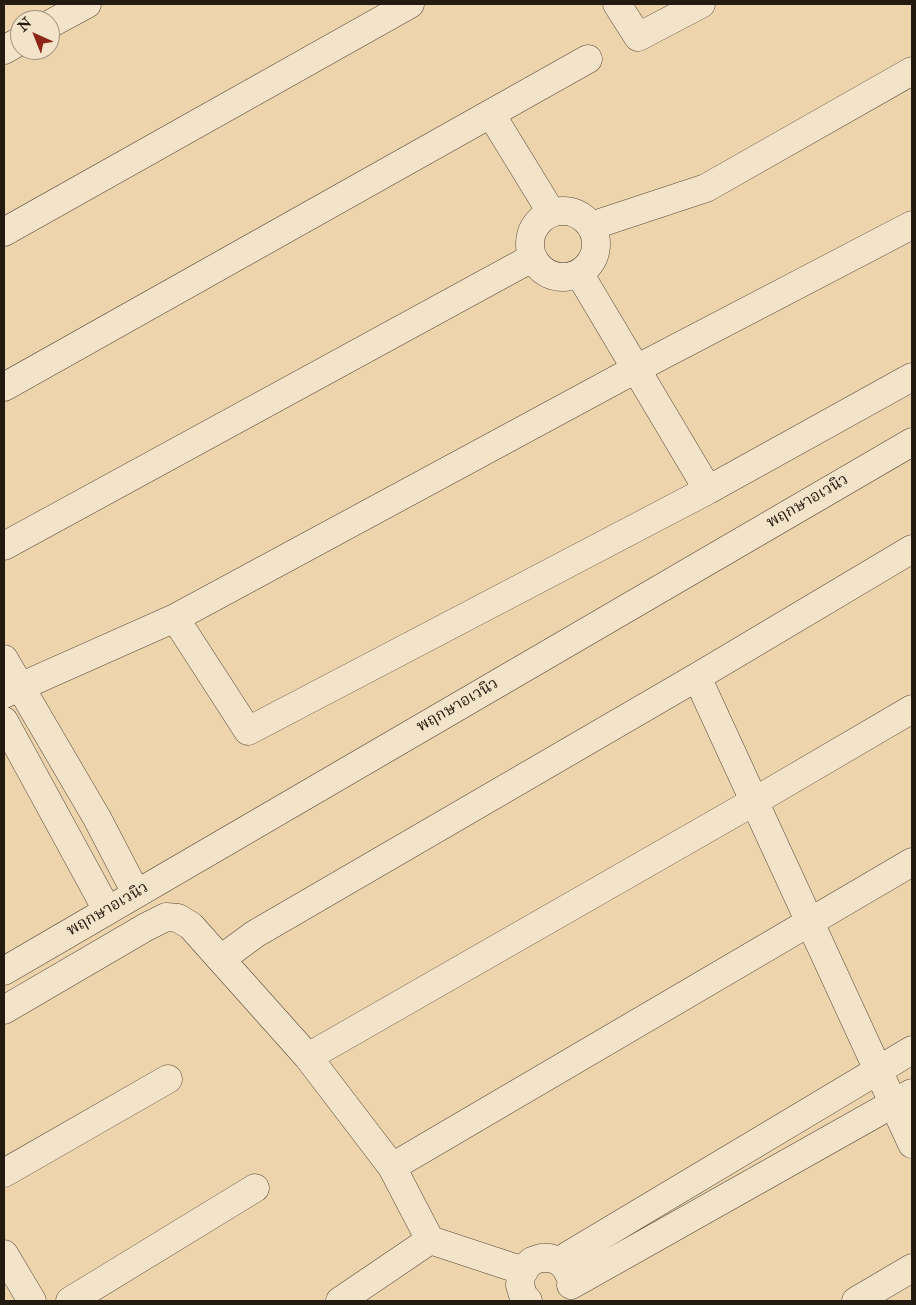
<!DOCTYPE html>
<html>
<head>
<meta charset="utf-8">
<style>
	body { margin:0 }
	#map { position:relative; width:916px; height:1305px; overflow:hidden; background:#edd4ac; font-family:"IM FELL Double Pica",serif }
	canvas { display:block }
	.frame { position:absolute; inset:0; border:5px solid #231a10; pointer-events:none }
	.north { position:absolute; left:10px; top:10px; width:50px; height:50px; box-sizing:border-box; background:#f3e3c9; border:1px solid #a0937f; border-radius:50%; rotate:316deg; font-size:14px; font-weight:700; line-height:20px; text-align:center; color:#231a10 }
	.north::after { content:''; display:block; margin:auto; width:18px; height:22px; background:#8f2418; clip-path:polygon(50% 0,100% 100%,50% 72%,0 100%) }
</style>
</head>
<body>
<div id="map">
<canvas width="916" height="1305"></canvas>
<div class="frame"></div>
<div class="north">N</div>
</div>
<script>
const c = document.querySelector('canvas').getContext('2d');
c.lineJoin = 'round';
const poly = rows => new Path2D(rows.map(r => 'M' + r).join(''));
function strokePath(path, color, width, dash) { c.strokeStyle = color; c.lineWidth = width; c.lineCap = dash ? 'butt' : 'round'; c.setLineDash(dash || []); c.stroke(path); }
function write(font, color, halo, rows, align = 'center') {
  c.font = font + ' "IM FELL Double Pica","Noto Serif Thai",serif'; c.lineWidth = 4; c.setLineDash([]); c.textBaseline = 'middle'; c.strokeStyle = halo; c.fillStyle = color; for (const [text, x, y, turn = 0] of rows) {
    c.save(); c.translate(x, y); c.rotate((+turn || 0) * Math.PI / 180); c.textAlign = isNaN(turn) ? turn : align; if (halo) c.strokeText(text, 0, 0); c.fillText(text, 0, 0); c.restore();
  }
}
const minor = poly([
	[617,4,638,37,701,4],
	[50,24,87,4],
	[4,50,20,41],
	[491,114,551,212],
	'530 244a33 33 0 1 1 66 0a33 33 0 1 1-66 0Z',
	[591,226,706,188,912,71],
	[4,232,410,4],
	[579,273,708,490],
	[4,387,588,59],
	[4,546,532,258],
	[175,618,636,369,912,225],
	[4,659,97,818,136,893],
	[697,677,912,1144],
	[4,694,175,618,248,731,708,490,912,377],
	[4,721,107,910],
	[221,959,255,934,697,677,912,549],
	[4,971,912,442],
	[4,1010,146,927,166,917,178,918,191,926,308,1057,392,1167,430,1240,524,1271],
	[308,1057,755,801,912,709],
	[392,1167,912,862],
	[4,1173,168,1079],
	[4,1254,32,1301],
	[559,1261,912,1050],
	[571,1285,912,1093],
	[70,1301,255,1188],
	[340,1301,430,1240],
	[528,1301,523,1295,520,1285,521,1276,525,1268,532,1261,541,1258,550,1258,559,1261,566,1268,569,1274],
	[856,1301,912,1268]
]);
strokePath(minor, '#564837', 29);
strokePath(minor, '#f3e3c9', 28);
write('16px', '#231a10', '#f3e3c9', [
	["พฤกษาอเวนิว",808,502,-30],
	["พฤกษาอเวนิว",458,706,-30],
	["พฤกษาอเวนิว",108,910,-30]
]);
</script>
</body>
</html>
